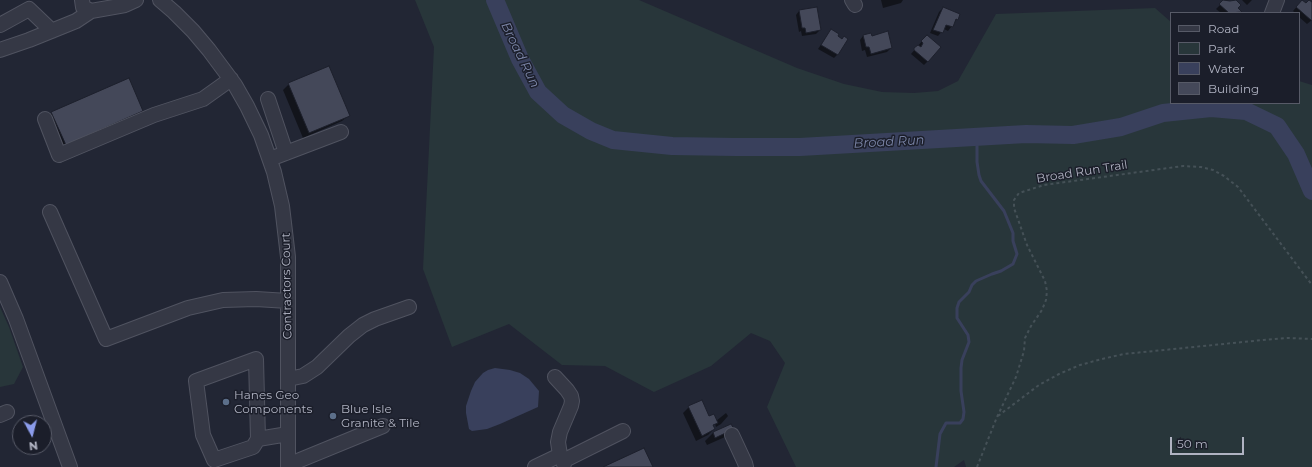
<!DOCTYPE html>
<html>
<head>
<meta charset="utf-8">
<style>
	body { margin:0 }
	#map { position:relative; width:1312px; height:467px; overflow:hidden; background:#222634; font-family:Montserrat,sans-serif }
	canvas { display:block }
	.legend { position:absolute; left:1170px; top:12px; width:130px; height:92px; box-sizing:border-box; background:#1b1e2a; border:1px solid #575a67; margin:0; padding:5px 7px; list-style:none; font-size:12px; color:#b0b3c2 }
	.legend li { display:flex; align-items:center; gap:8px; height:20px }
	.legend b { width:20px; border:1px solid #575a67 }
	.north { position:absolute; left:12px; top:415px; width:40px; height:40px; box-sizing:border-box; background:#1b1e2a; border:1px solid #575a67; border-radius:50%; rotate:173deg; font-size:11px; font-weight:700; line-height:16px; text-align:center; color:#b0b3c2 }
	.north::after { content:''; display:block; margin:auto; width:14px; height:18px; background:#8b9ceb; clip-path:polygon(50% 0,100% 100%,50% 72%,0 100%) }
	.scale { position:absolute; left:1170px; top:437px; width:74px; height:18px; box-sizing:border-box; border:2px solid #b0b3c2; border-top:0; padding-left:5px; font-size:12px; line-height:14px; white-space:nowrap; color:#b0b3c2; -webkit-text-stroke:3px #1b1e2a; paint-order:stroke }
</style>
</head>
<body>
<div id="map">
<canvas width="1312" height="467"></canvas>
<ul class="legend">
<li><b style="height:5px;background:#353845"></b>Road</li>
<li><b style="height:11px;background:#28363a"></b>Park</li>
<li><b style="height:11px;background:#39405c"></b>Water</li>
<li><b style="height:11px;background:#444859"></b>Building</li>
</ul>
<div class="north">N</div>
<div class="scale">50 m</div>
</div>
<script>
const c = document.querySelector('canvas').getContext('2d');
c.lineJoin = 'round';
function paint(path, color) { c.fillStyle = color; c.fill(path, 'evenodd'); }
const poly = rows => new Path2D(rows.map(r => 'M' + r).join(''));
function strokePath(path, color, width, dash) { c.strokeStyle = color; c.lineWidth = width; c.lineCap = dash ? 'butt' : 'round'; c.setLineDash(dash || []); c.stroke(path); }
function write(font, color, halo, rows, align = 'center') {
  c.font = font + ' Montserrat,sans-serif'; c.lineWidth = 3; c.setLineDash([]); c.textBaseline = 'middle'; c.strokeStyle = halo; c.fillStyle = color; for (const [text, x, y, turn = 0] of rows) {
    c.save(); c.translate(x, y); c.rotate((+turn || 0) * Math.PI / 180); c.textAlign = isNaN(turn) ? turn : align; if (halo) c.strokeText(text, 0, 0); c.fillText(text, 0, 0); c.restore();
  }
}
paint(poly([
	[415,0,639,0,797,68,844,84,882,92,914,93,938,91,958,81,996,14,1155,8,1171,22,1171,103,1299,103,1299,81,1312,85,1312,467,966,467,964,460,954,467,796,467,767,407,785,363,770,341,751,333,711,366,654,392,605,366,562,365,509,324,452,347,423,269,434,47],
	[0,307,9,327,23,367,14,384,0,387]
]), '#28363a');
paint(poly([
	[495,368,510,370,520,373,529,379,539,391,538,407,500,424,487,429,472,431,469,429,466,413,466,406,471,391,475,382,483,373,488,370]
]), '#39405c');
paint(poly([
	[881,0,903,0,901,3,883,8],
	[1225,0,1228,0,1230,2,1234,0,1240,5,1237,8,1241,12,1221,13,1216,9],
	[1242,0,1252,0,1247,5],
	[1302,1,1306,4,1312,3,1312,20,1307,24,1299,17,1299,13,1295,13,1293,11],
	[943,8,957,19,948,31,944,29,938,36,930,33,939,12],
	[799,11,820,30,816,34,802,36,801,31,799,32,796,15],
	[831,30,838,54,834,58,818,49,828,34],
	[863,36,871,37,891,48,887,52,867,57,865,50,862,51,860,40],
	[923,40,928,61,924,65,911,54],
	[289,84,348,116,342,121,303,138,283,90],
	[142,111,136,117,60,150,46,119,52,113],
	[689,407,716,421,726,413,728,416,721,424,716,427,715,424,713,426,714,429,708,435,696,441,683,413],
	[731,425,732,429,725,437,707,445,705,441,713,433]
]), '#0007');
strokePath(poly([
	[936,467,940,434,946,423,960,423,963,419,964,412,961,391,961,368,962,360,969,342,968,335,957,318,957,308,959,302,969,292,972,285,976,281,992,274,1001,271,1013,264,1017,254,1013,241,1013,233,1004,211,981,181,979,175,977,162,977,137]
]), '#39405c', 3);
strokePath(poly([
	[495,0,520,59,538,92,563,115,591,131,613,140,672,146,735,147,800,147,1026,134,1073,135,1121,127,1163,113,1211,108,1246,111,1277,126,1296,154,1312,191]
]), '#39405c', 18);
const building = poly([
	[1223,0,1230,1,1236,0,1241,5,1238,8,1242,12,1229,13,1219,4,1223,0],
	[1302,0,1306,3,1309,0,1312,2,1312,21,1296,7,1302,0],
	[817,7,821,30,806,33,805,28,802,28,799,10,817,7],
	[943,7,960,14,958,20,956,19,953,27,946,25,943,33,933,30,943,7],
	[831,29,839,34,838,36,842,39,844,36,848,39,838,55,821,45,831,29],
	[888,31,892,48,871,54,869,47,866,47,863,35,871,33,872,36,888,31],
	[927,35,941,47,928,62,914,50,914,48,918,45,921,47,923,43,921,41,927,35],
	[329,66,350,116,309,133,288,83,329,66],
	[129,78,143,111,66,145,51,112,129,78],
	[702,400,709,416,714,414,718,423,713,425,715,429,702,436,688,406,702,400],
	[731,424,734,429,715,438,713,432,731,424],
	[644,448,653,467,603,467,644,448]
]);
paint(building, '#444859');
strokePath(building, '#1d202c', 1);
const minor = poly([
	[82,0,83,7,91,11,125,5,136,0],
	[160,0,174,12,193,31,209,50,235,85,247,106,261,135,274,172,282,206,288,257,288,467],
	[852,0,855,5],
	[1272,13,1277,0],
	[0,25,29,9,52,31],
	[0,50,29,40,76,21,91,11],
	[268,99,286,153],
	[45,119,59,155,154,115,203,99,231,79],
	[270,159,341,132],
	[50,212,106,339,188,308,223,300,256,299,288,301],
	[0,282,16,319,70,467],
	[555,377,567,390,571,396,572,401,571,406,560,432,558,442,560,455],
	[288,379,303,376,317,367,349,336,363,325,375,319,409,307],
	[0,415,7,412],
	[732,435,745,463,746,467],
	[258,439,256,359,196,381,203,435,214,460,253,447,258,439,288,434],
	[563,461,623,431],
	[288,465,383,426],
	[535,467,560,455,564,464]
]);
strokePath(minor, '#505360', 16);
strokePath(poly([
	[998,416,1039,385,1059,374,1080,365,1102,359,1124,354,1263,340,1287,338,1312,339],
	[977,467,997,417,1016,377,1024,351,1025,338,1031,326,1042,310,1046,300,1047,291,1045,281,1027,245,1014,208,1014,200,1019,193,1044,185,1183,166,1201,167,1213,170,1224,176,1238,187,1312,285]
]), '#455157', 2, [3, 3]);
strokePath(minor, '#353845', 14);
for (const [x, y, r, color] of [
	[226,402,4,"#5c6f8a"],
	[333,416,4,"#5c6f8a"]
]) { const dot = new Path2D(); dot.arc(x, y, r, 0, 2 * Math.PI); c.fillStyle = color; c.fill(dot); strokePath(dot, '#1b1e2a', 1.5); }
write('12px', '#b0b3c2', '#1b1e2a', [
	["Broad Run Trail",1082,172,-9],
	["Contractors Court",287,286,-91]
]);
write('12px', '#b0b3c2', '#1b1e2a', [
	["Hanes Geo",234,395],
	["Components",234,409],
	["Blue Isle",341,409],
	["Granite & Tile",341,423]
], 'left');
write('italic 13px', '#7b85a7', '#1b1e2a', [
	["Broad Run",520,55,64],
	["Broad Run",889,142,-3]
]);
</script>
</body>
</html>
